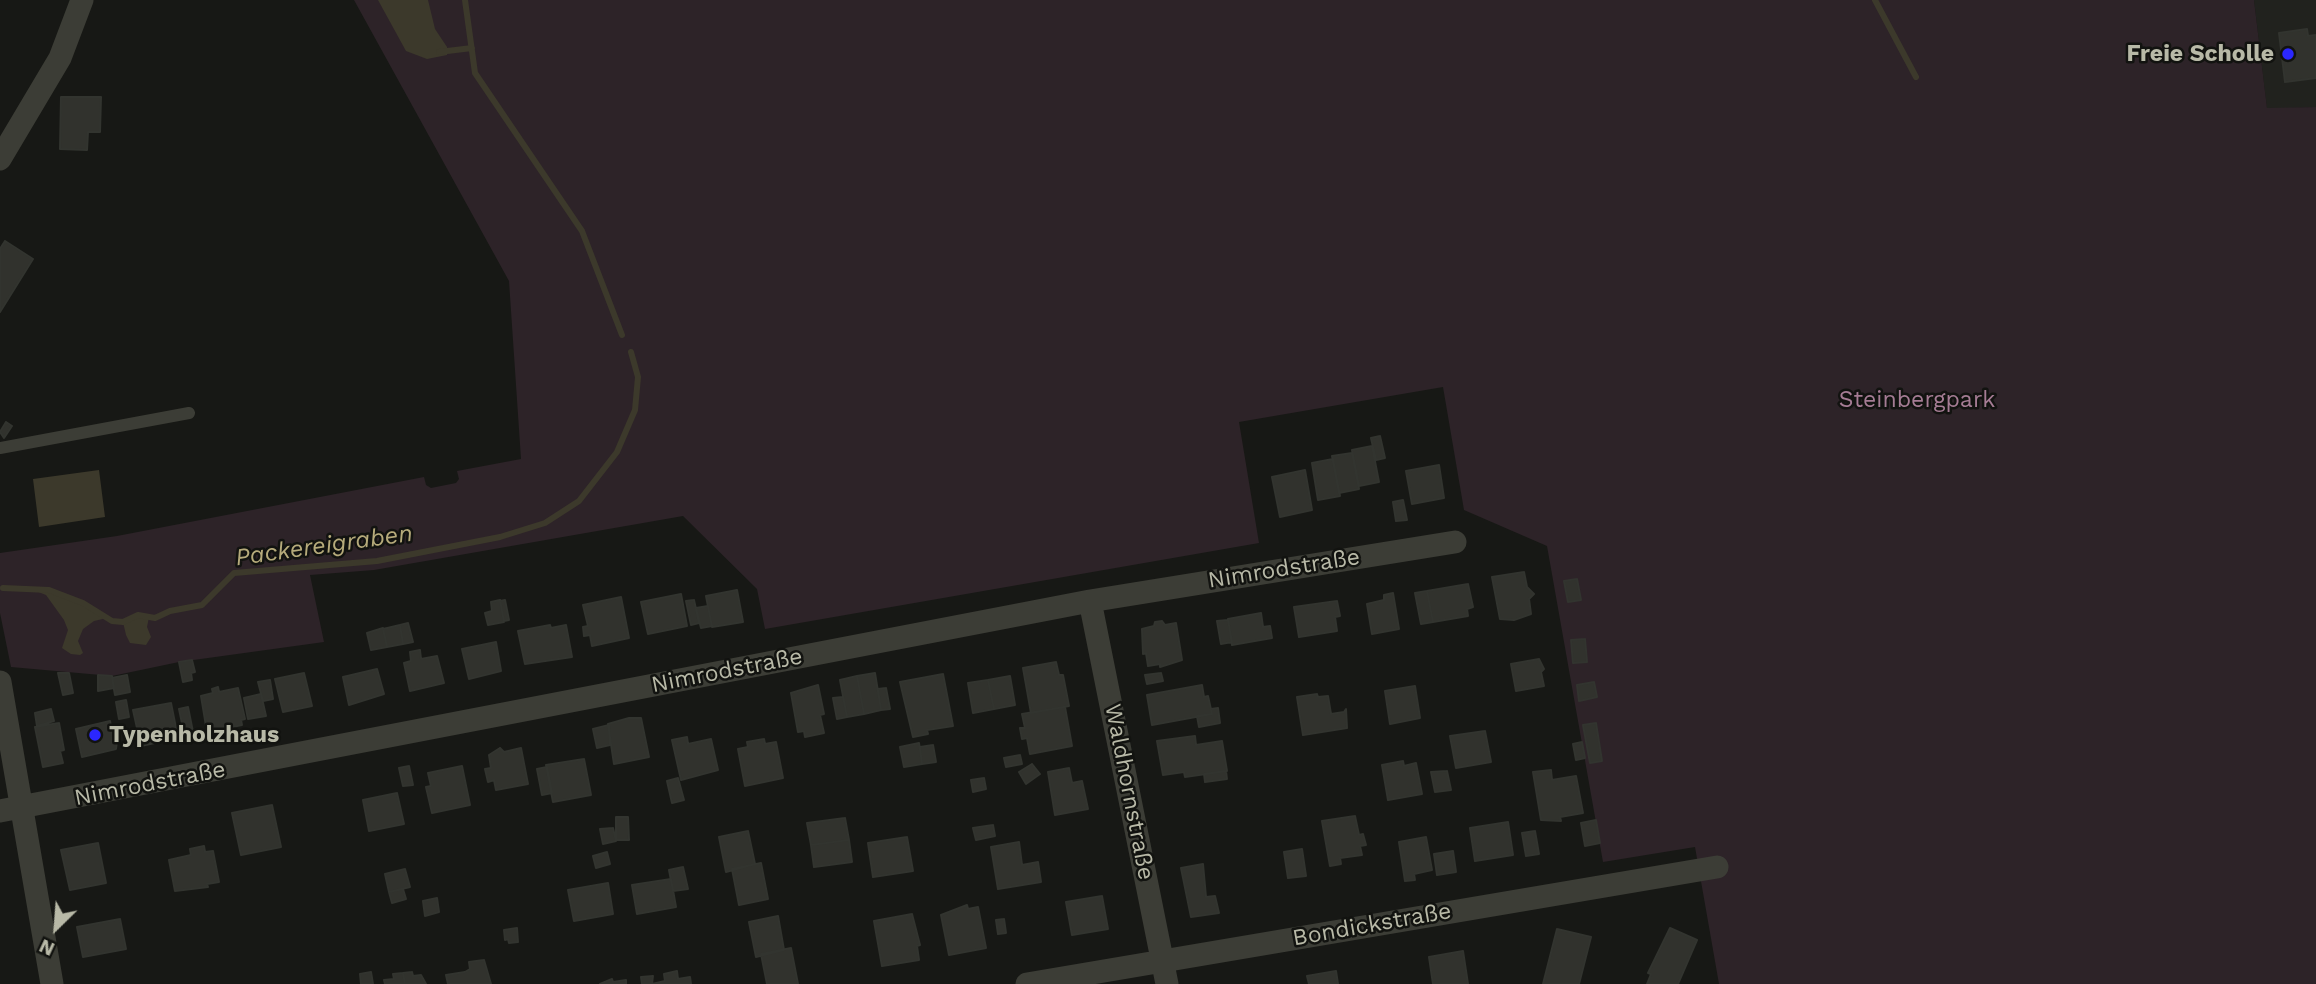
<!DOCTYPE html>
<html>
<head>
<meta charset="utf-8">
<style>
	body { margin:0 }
	#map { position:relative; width:2316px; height:984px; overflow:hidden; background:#171815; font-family:"Work Sans",sans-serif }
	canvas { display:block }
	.north { position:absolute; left:21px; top:893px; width:70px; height:70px; -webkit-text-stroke:5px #121310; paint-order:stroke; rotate:205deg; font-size:19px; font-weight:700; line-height:28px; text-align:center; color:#b8b9a7 }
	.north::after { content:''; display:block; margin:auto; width:24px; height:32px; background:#b8b9a7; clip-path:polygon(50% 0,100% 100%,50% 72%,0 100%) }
</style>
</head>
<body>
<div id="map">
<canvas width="2316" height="984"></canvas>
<div class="north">N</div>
</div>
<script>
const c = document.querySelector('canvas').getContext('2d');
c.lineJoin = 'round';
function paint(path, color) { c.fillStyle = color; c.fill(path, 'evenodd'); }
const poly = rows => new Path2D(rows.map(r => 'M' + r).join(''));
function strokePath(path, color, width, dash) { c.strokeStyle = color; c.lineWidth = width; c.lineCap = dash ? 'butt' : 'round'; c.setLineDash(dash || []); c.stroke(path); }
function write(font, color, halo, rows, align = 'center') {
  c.font = font + ' "Work Sans",sans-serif'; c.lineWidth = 5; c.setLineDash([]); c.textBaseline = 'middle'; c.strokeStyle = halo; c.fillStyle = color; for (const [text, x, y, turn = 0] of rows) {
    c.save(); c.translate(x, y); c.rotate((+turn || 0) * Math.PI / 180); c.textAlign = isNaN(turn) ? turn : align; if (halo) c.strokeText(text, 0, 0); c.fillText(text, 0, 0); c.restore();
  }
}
paint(poly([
	[2254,0,2316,0,2316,107,2267,109]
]), '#21221e');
paint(poly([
	[354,0,2254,0,2267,108,2316,107,2316,984,1719,984,1695,847,1603,862,1547,546,1464,510,1443,387,1239,422,1259,543,765,629,757,589,683,516,374,570,310,575,324,642,179,662,112,676,11,667,0,613,0,553,117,536,424,477,426,485,431,488,456,483,459,479,457,471,521,459,509,281]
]), '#2d2328');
paint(poly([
	[378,0,428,0,435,29,447,47,447,55,427,59,406,51],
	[99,470,105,517,39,527,33,479],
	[31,589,49,590,83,603,107,618,94,621,83,629,78,641,83,653,80,655,71,654,62,648,68,630,64,620,46,595],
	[138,615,149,617,147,627,151,637,146,645,130,643,126,635,123,622]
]), '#3c392b');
strokePath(poly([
	[465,0,475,73,582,231,622,335],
	[1875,0,1916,77],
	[439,52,472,48],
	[3,588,49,590,83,603,112,621,123,622,138,615,155,618,170,611,202,605,234,573,377,561,500,537,545,523,579,501,617,452,635,410,638,377,631,352]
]), '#3c392b', 6);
const building = poly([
	[2307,29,2308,36,2316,35,2316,78,2285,82,2279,33,2307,29],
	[61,97,101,97,100,132,88,132,87,150,60,149,61,97],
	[5,241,33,259,0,312,0,249,5,241],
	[6,422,12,426,4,438,0,432,6,422],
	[1380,436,1385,458,1376,460,1371,438,1380,436],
	[1372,446,1379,482,1359,486,1352,450,1372,446],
	[1352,453,1359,489,1339,493,1332,456,1352,453],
	[1333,459,1340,496,1318,500,1312,463,1333,459],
	[1439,465,1444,498,1412,504,1406,471,1439,465],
	[1305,470,1312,510,1280,517,1272,477,1305,470],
	[1403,500,1407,520,1396,521,1393,502,1403,500],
	[1524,572,1527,587,1534,594,1529,599,1531,614,1514,620,1500,619,1492,577,1524,572],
	[1577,579,1581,600,1568,602,1564,581,1577,579],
	[1468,584,1473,607,1467,609,1468,616,1433,622,1427,591,1468,584],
	[737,590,743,622,712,627,706,596,737,590],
	[1427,591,1433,622,1421,624,1415,593,1427,591],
	[1393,593,1399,629,1372,634,1367,604,1384,600,1384,595,1393,593],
	[681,594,687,626,648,634,641,602,681,594],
	[621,597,629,638,592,646,590,635,584,636,583,627,588,626,583,605,621,597],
	[500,600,504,622,488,625,485,613,492,611,491,602,500,600],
	[505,600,509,620,504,621,500,601,505,600],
	[694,600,699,623,691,625,686,601,694,600],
	[1337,601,1340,616,1335,617,1337,631,1299,637,1294,607,1337,601],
	[708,606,712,626,701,628,696,608,708,606],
	[1261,613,1263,627,1270,626,1272,638,1232,645,1228,619,1261,613],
	[1228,620,1232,642,1221,644,1217,621,1228,620],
	[1162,621,1165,625,1176,623,1182,660,1160,667,1160,664,1148,666,1146,653,1143,654,1142,629,1154,626,1155,622,1162,621],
	[408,623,413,642,403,644,400,625,408,623],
	[400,625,403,644,387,647,383,629,400,625],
	[550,625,551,628,566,625,572,657,525,664,518,631,550,625],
	[383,628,387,647,371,650,367,633,383,628],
	[1585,639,1587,662,1573,663,1571,640,1585,639],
	[496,642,501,671,469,679,462,649,496,642],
	[420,650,421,659,437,656,444,683,410,691,404,663,411,661,410,652,420,650],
	[1539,659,1544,669,1541,672,1544,686,1516,691,1511,664,1539,659],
	[192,660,195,672,191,673,192,680,183,682,179,662,192,660],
	[1056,662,1059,675,1063,675,1069,706,1031,713,1023,668,1056,662],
	[377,669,384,694,349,705,343,677,377,669],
	[58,673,69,673,73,693,63,695,58,673],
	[304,673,312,706,283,712,275,679,304,673],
	[875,673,881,710,864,714,857,676,875,673],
	[1161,673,1163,681,1147,684,1145,675,1161,673],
	[943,674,953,726,927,730,928,734,913,737,900,682,943,674],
	[98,675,112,676,114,688,98,691,98,675],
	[127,675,130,692,115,695,112,678,127,675],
	[857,676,864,714,847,717,840,680,857,676],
	[1010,676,1015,705,994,709,988,680,1010,676],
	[270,680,273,699,263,701,258,682,270,680],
	[988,680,994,709,973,713,968,683,988,680],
	[1594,682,1597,697,1579,701,1577,685,1594,682],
	[818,685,824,714,820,715,824,733,805,737,804,731,798,732,791,693,818,685],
	[1202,685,1204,697,1208,696,1212,714,1152,725,1147,695,1202,685],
	[1415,686,1420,718,1390,724,1385,691,1415,686],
	[218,687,219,692,238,688,245,719,241,720,242,725,207,732,201,696,213,693,212,689,218,687],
	[886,688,890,709,881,710,878,689,886,688],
	[261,694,266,716,248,719,244,698,261,694],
	[1317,694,1318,697,1328,696,1331,714,1344,712,1346,709,1347,728,1303,735,1297,697,1317,694],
	[843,697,847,717,837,719,833,698,843,697],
	[126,700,129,717,119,719,116,702,126,700],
	[171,703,178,738,141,746,133,710,171,703],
	[188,707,193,732,184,733,179,709,188,707],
	[1065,707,1072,746,1030,754,1027,738,1022,739,1020,728,1025,728,1022,714,1065,707],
	[1218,708,1220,723,1199,727,1197,716,1212,714,1211,709,1218,708],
	[51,709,54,721,37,726,35,713,51,709],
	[629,718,641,718,649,757,614,764,608,724,629,718],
	[110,721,114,742,117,741,116,749,82,757,76,729,110,721],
	[59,723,64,750,60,751,63,763,43,767,35,727,59,723],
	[1596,723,1602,761,1590,763,1583,725,1596,723],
	[609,725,610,745,597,748,593,729,609,725],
	[1485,731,1491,762,1456,768,1450,736,1485,731],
	[1195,736,1196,745,1222,741,1227,771,1185,777,1184,772,1163,775,1157,741,1195,736],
	[687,737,688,744,711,739,718,770,681,780,672,740,687,737],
	[764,739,765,744,776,742,783,778,745,786,738,749,748,747,747,742,764,739],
	[1582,742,1585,758,1576,760,1573,744,1582,742],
	[919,743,922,764,904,767,900,747,919,743],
	[933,745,936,762,922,764,920,747,933,745],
	[500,748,504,752,521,748,528,784,496,790,494,780,488,782,485,769,491,768,489,755,500,748],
	[1020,755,1022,764,1006,767,1004,758,1020,755],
	[584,759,591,795,553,802,546,765,584,759],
	[1403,761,1404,766,1416,763,1422,794,1388,800,1382,765,1403,761],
	[1032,764,1040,774,1026,784,1019,772,1032,764],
	[409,766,413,785,403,786,399,768,409,766],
	[462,766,470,805,432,813,426,787,431,786,428,773,462,766],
	[547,767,552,793,542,795,537,769,547,767],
	[1069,768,1072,783,1082,781,1088,809,1055,815,1048,772,1069,768],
	[1551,770,1552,780,1576,776,1583,813,1560,817,1561,821,1541,820,1533,772,1551,770],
	[1226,771,1227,779,1205,782,1204,774,1226,771],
	[1447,771,1451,790,1435,792,1431,772,1447,771],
	[678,778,684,800,672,803,667,781,678,778],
	[984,778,986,789,973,792,971,780,984,778],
	[397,793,404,824,369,831,363,800,397,793],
	[272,805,281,847,241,855,232,813,272,805],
	[1355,816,1359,835,1363,834,1366,845,1360,846,1362,855,1340,858,1341,864,1330,866,1322,821,1355,816],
	[616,817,628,817,629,840,616,840,616,817],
	[845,818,849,840,811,845,807,823,845,818],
	[1596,820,1600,843,1585,846,1581,823,1596,820],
	[1508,822,1513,855,1475,861,1470,828,1508,822],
	[993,825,995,836,976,840,973,828,993,825],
	[613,828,616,841,603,844,600,829,613,828],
	[748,831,755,864,726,872,719,837,748,831],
	[1535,831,1539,854,1526,856,1522,833,1535,831],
	[907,837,913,871,873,877,868,843,907,837],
	[1426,837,1432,870,1414,874,1415,880,1405,881,1399,842,1426,837],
	[849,840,852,862,814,867,811,845,849,840],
	[1019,842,1022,865,1038,862,1041,882,998,889,991,847,1019,842],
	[98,843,106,883,70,890,61,850,98,843],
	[204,846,205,852,213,851,219,882,207,884,208,887,175,891,169,860,191,855,190,849,204,846],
	[1302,849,1306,876,1288,878,1284,852,1302,849],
	[1453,851,1456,872,1437,875,1434,854,1453,851],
	[607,852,610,864,596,868,593,856,607,852],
	[761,863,768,899,739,905,732,869,761,863],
	[1203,864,1206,897,1215,896,1219,913,1191,917,1181,868,1203,864],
	[683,867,688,889,673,891,669,870,683,867],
	[405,869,410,887,389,892,385,874,405,869],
	[671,879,676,907,637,914,632,885,671,879],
	[608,883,613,914,574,921,568,890,608,883],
	[403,889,406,899,392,903,389,892,403,889],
	[1102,896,1108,929,1072,935,1066,902,1102,896],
	[437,898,439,912,425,916,423,901,437,898],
	[967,905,968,909,978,907,986,948,949,955,941,915,967,905],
	[912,914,920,945,917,946,919,960,882,966,874,921,912,914],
	[778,916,784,950,756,957,749,922,778,916],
	[120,919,126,949,83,957,77,927,120,919],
	[1004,919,1006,933,998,934,996,920,1004,919],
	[517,928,518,942,509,943,508,939,505,940,504,930,517,928],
	[1670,928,1697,940,1678,984,1647,984,1651,974,1648,973,1670,928],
	[1557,929,1591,937,1579,984,1543,984,1557,929],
	[791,948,798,984,767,984,761,954,791,948],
	[1463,951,1468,984,1433,984,1429,957,1463,951],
	[484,960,491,984,448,984,446,975,465,972,470,969,469,962,484,960],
	[677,971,678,979,690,977,691,984,652,984,665,981,664,974,677,971],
	[1336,971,1338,984,1309,984,1307,976,1336,971],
	[371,972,373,984,361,984,360,974,371,972],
	[412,972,413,976,421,975,426,984,405,984,403,973,412,972],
	[403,973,405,984,385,984,384,980,394,979,393,974,403,973],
	[653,976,652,984,642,984,641,977,653,976],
	[612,979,613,982,626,980,626,984,600,984,612,979]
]);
paint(building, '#31322d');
strokePath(building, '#32342f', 2);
strokePath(poly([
	[0,448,189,413]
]), '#3c3d36', 12);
strokePath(poly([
	[0,159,60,58,82,0],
	[1090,601,1167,984],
	[0,682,52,984],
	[0,811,1090,601,1455,542],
	[1027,984,1717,867]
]), '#3c3d36', 23);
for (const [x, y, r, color] of [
	[2288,54,7,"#2b27fe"],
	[95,735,7,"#2b27fe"]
]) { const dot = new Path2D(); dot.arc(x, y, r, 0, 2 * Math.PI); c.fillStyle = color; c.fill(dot); strokePath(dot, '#121310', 2.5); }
write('bold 23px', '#b8b9a7', '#121310', [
	["Freie Scholle",2274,54],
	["Typenholzhaus",109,735,"left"]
], 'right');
write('23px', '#a57c94', '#121310', [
	["Steinbergpark",1917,400]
]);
write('23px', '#b8b9a7', '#121310', [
	["Nimrodstraße",1284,569,-9],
	["Nimrodstraße",727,671,-11],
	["Nimrodstraße",150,784,-11],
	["Waldhornstraße",1129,792,79],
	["Bondickstraße",1372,925,-10]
]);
write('italic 24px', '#b6ab7b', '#121310', [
	["Packereigraben",324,546,-8]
]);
</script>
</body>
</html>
